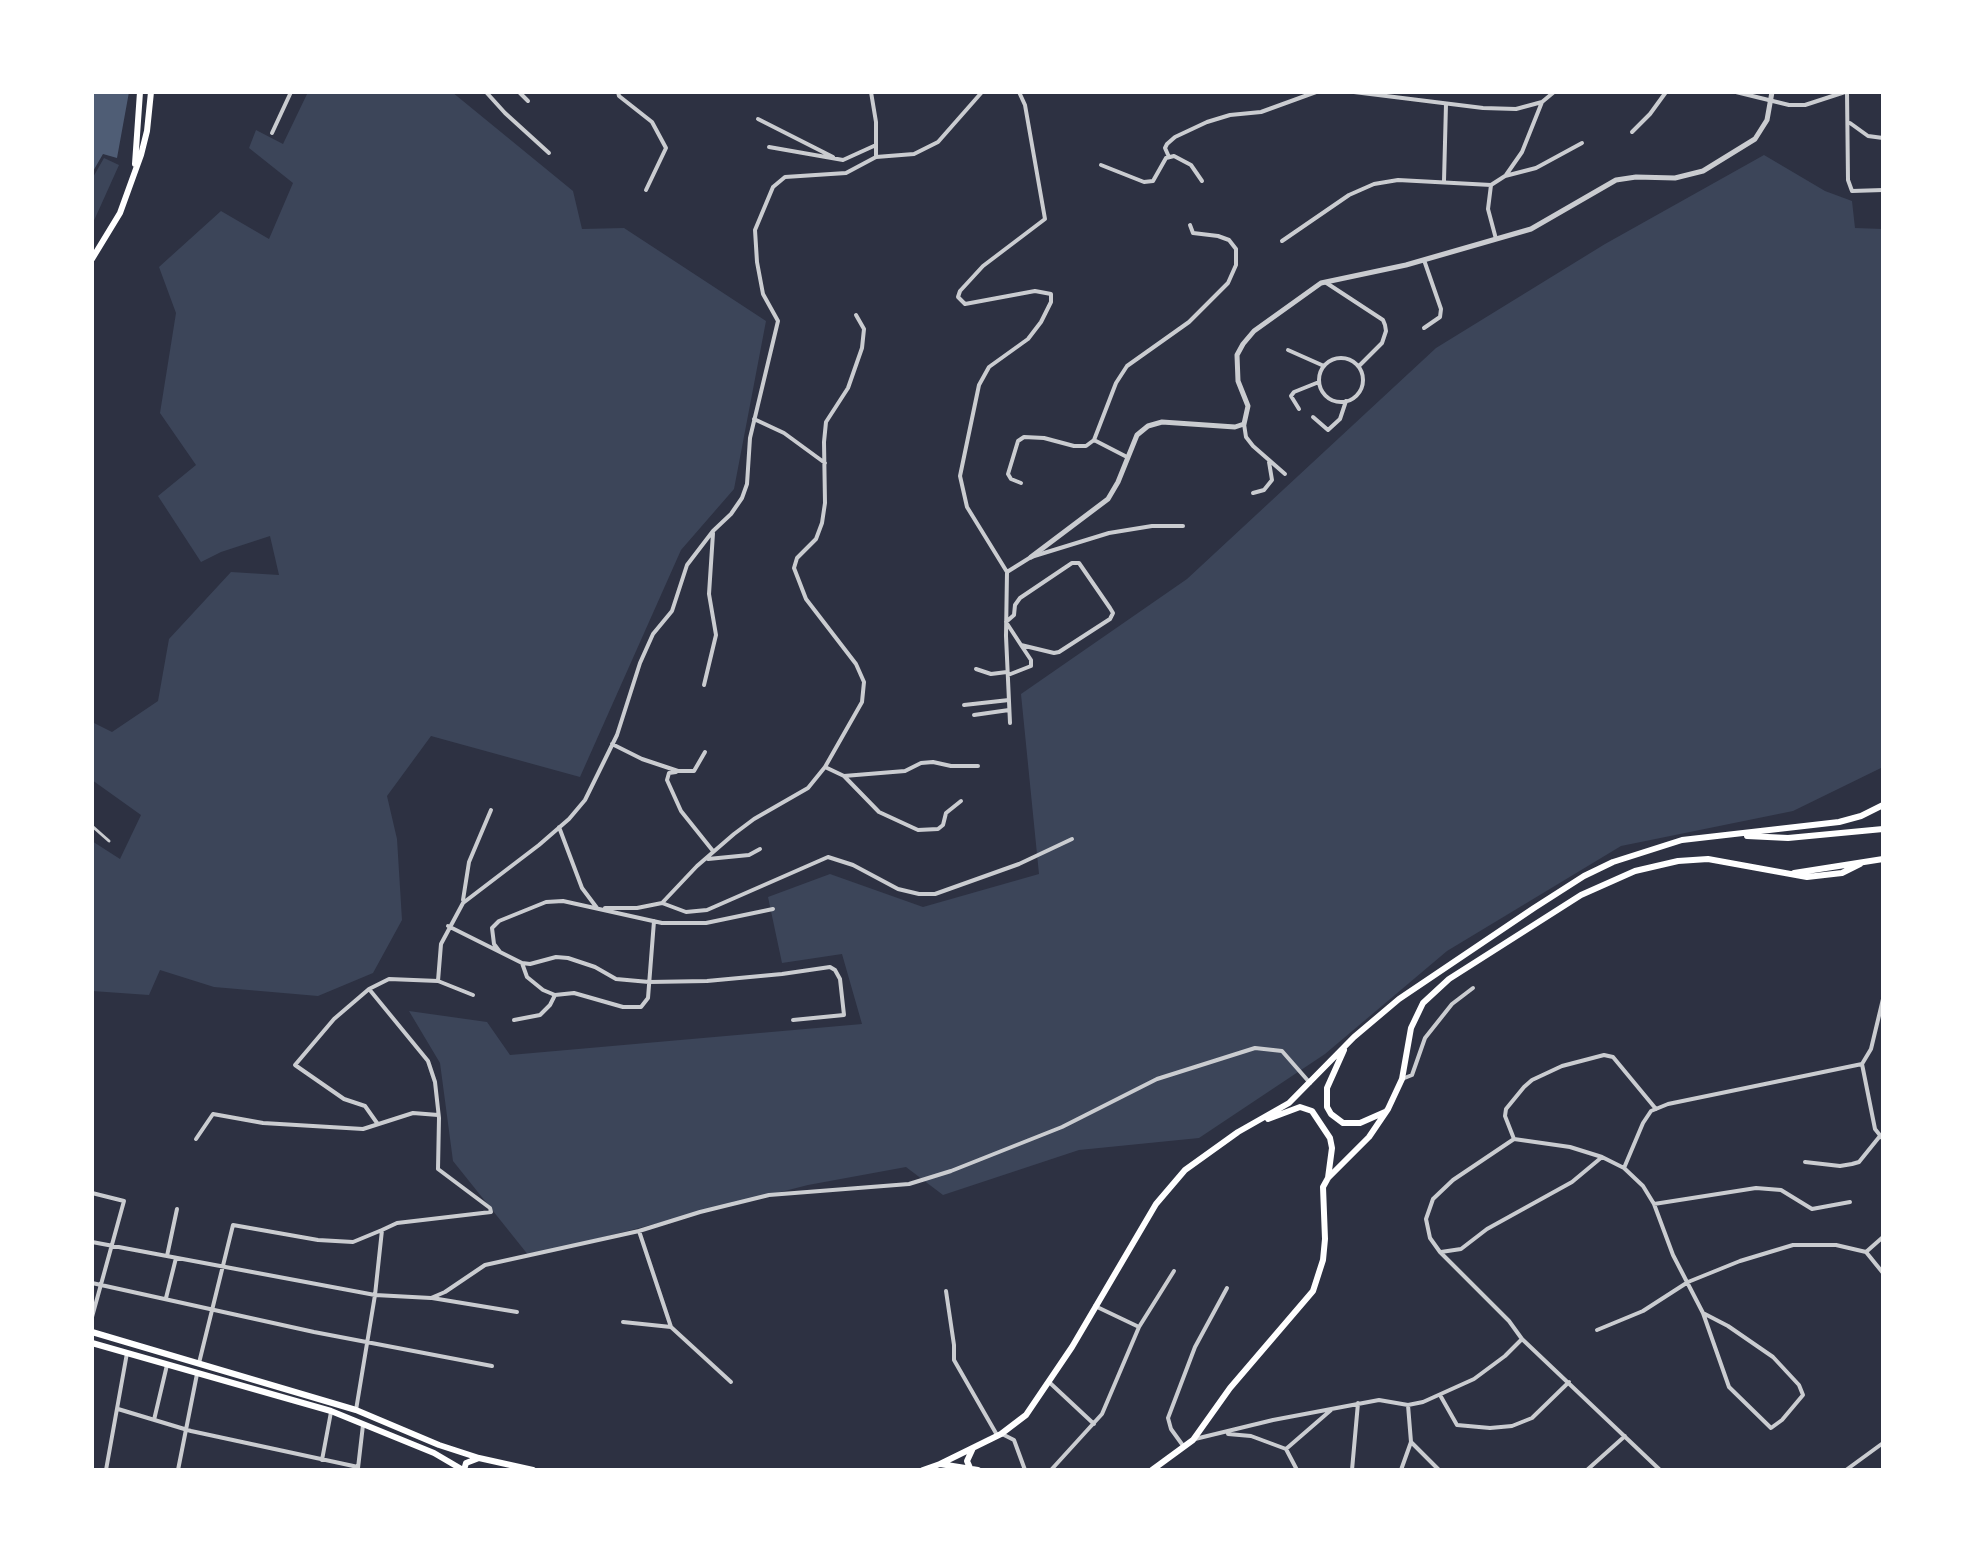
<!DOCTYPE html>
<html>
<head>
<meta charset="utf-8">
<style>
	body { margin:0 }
	#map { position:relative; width:1975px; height:1562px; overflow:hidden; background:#2d3142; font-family:Overpass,sans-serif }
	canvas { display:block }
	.frame { position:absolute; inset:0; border:94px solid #fff; pointer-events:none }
</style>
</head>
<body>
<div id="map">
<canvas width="1975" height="1562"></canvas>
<div class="frame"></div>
</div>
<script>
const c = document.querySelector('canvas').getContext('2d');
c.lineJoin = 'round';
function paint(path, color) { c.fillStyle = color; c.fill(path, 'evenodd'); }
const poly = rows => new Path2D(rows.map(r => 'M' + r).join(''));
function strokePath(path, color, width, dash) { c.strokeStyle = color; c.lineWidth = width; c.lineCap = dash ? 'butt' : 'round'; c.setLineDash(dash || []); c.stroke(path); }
paint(poly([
	[308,92,452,92,573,191,582,229,624,228,766,321,734,489,681,550,580,777,431,736,387,796,397,839,402,920,373,973,318,996,214,987,160,970,149,995,92,991,92,841,120,859,141,815,92,780,92,722,112,732,158,701,169,639,231,572,279,575,270,536,221,552,201,562,158,496,196,465,160,413,176,313,159,267,221,211,269,239,293,183,249,148,256,130,283,144],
	[1764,155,1825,191,1852,201,1855,228,1883,229,1883,767,1793,811,1621,846,1447,951,1325,1054,1199,1138,1079,1150,943,1195,906,1167,808,1185,529,1256,453,1161,440,1063,409,1011,487,1022,510,1055,862,1024,842,954,782,963,768,897,830,874,923,907,1039,874,1021,694,1187,579,1436,348,1605,244],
	[104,158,119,165,92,225,92,179]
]), '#3c4559');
paint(poly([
	[92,92,129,92,117,158,103,154,92,173]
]), '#4f5d75');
strokePath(poly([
	[92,826,109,841]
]), '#caccd0', 3);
strokePath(poly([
	[486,92,505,113,549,153],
	[519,92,528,101],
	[618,92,619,96,652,122,666,148,646,190],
	[871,92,876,122,876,157],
	[1354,92,1483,108,1516,109,1542,102],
	[1736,92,1789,105,1805,105,1845,92],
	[1847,92,1848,180,1852,191,1883,190],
	[758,119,833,157],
	[1850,123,1868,136,1883,138],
	[1632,132,1650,114,1666,92],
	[272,133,291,92],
	[769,147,843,160,876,145],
	[1169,157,1165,148,1167,144,1175,137,1207,122,1230,115,1261,112,1316,92],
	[1101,165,1144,182,1153,181,1166,158,1174,156,1191,165,1202,181],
	[1506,175,1522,152,1542,102,1554,92],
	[1444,181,1446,104],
	[1491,185,1488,209,1496,239],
	[1282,241,1349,195,1374,184,1398,180,1491,185,1505,176,1536,168,1582,143],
	[1325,282,1383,320,1385,325,1386,331,1382,343,1359,366],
	[1424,328,1440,317,1441,309,1424,260],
	[1288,350,1324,366],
	'1319 380a22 22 0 1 1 44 0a22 22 0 1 1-44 0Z',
	[1299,409,1291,396,1294,392,1319,382],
	[1313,417,1328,430,1340,419,1346,401],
	[754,419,784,433,825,463],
	[1244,424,1246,437,1253,446,1285,474],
	[1094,440,1127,457],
	[1021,483,1011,479,1008,474,1018,441,1024,437,1044,438,1074,446,1086,446,1094,440,1116,383,1127,366,1189,322,1228,283,1236,265,1236,249,1229,240,1218,236,1193,233,1190,225],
	[1253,493,1264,490,1272,480,1269,462],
	[1007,572,967,507,960,476,979,385,989,367,1028,339,1041,322,1051,302,1051,294,1035,291,965,304,958,297,960,291,983,266,1045,219,1025,105,1019,92],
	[976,669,991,674,1007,672],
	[1008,675,1031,666,1031,660,1021,645,1006,622,1014,615,1015,605,1020,598,1072,563,1079,563,1110,608,1113,613,1110,619,1059,652,1054,653,1021,645],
	[704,685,716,635,709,594,713,533],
	[964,705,1009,700],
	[974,715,1009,710],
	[1010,723,1006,636,1007,572,1031,557,1109,533,1152,526,1183,526],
	[612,744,642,759,678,771,694,771,705,752],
	[825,767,844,776,905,771,921,763,933,762,951,766,978,766],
	[676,772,669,773,667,780,681,811,713,851],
	[844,776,879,812,918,830,938,829,943,825,946,813,961,801],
	[559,827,582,888,597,908],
	[708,859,749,855,760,849],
	[463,900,469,862,491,810],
	[662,903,697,866,734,834,754,819,808,788,825,767,862,702,864,682,856,664,806,599,794,568,797,558,816,539,822,523,825,503,824,442,826,422,848,388,862,348,864,329,856,315],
	[662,903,686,912,707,910,828,857,853,865,898,889,919,894,935,894,1019,864,1072,839],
	[605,908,637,908,662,903],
	[448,926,522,963,530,964,556,957,568,958,595,967,616,979,649,982,707,981,782,974,830,967,835,970,840,979,844,1015,793,1020],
	[500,952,494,944,492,928,499,921,546,902,563,901,662,923,706,923,773,909],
	[522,963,527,977,543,990,555,995,574,993,623,1007,641,1007,648,998,654,921],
	[438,981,473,995],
	[369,989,428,1061,435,1082,439,1118,438,1169,490,1208,491,1212,397,1223,382,1230],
	[1883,999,1871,1049,1862,1064,1875,1129,1883,1139],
	[514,1020,540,1015,550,1005,555,995],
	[1402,1079,1412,1075,1425,1038,1452,1004,1473,988],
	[377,1123,365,1106,344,1099,295,1065,334,1019,369,989,389,979,438,981,441,944,463,903,539,845,569,819,585,800,617,735,640,663,653,634,672,611,687,565,713,531,731,514,742,498,747,484,750,438,778,321,763,294,757,262,755,230,773,187,785,177,846,173,876,157,914,154,938,142,982,92],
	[196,1139,213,1114,263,1123,363,1129,413,1113,438,1115],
	[1514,1139,1505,1116,1506,1109,1524,1087,1532,1080,1562,1066,1604,1055,1613,1057,1656,1109],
	[1805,1162,1840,1166,1852,1164,1859,1162,1880,1136],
	[1624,1168,1643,1123,1651,1111,1668,1104,1862,1064],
	[92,1193,124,1201,92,1317],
	[1654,1204,1756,1188,1781,1190,1812,1209,1850,1202],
	[639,1231,671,1327,731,1382],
	[92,1242,375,1295,431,1298,445,1292,485,1265,639,1231,700,1212,769,1195,909,1184,951,1171,1062,1127,1157,1079,1255,1048,1282,1051,1310,1083],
	[1441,1252,1461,1249,1487,1229,1572,1182,1602,1157],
	[1866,1252,1883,1237],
	[167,1256,177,1209],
	[92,1283,314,1332,492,1366],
	[946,1291,954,1345,954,1360,997,1435],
	[166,1298,176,1258],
	[432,1298,517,1312],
	[1095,1306,1139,1327],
	[623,1322,671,1327],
	[1597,1330,1643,1311,1688,1282,1740,1261,1793,1245,1836,1245,1866,1252,1883,1273],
	[1522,1339,1660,1470],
	[199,1363,233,1225,318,1240,353,1242,382,1230,375,1295,356,1410],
	[1049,1382,1094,1424],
	[1440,1395,1457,1425,1490,1428,1512,1426,1532,1418,1569,1382],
	[1408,1405,1411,1442,1439,1470],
	[118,1409,191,1431,358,1467],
	[154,1420,167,1365],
	[1002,1434,1014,1440,1025,1470],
	[1228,1434,1251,1436,1286,1449,1331,1410],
	[1195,1439,1273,1420,1379,1400,1408,1405,1423,1402,1474,1379,1505,1356,1522,1339,1509,1321,1440,1252,1430,1238,1426,1219,1433,1199,1453,1180,1514,1139,1570,1147,1602,1157,1624,1168,1643,1186,1654,1204,1673,1255,1703,1313,1729,1387,1771,1428,1782,1420,1803,1395,1799,1385,1773,1357,1728,1326,1703,1313],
	[1184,1447,1171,1429,1168,1418,1195,1347,1227,1288],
	[1286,1449,1297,1470],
	[322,1460,331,1412],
	[358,1468,363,1425],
	[106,1470,127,1353],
	[178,1470,197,1374],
	[1051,1470,1102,1414,1139,1327,1174,1271],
	[1352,1470,1358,1403],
	[1401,1470,1411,1442],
	[1587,1470,1625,1436],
	[1846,1470,1883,1443]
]), '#caccd0', 4);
strokePath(poly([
	[1031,557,1108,499,1118,482,1137,435,1148,426,1162,422,1235,427,1244,424,1248,406,1238,381,1237,355,1243,344,1254,331,1321,283,1406,265,1531,229,1616,180,1636,177,1675,178,1703,171,1755,139,1767,120,1772,92]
]), '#caccd0', 5);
strokePath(poly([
	[135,164,140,92],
	[92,259,120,213,141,155,147,131,151,92],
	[1747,836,1788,838,1883,829],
	[1794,873,1883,859],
	[1344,1050,1327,1088,1327,1107,1331,1114,1343,1123,1360,1123,1385,1112],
	[1268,1119,1300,1107,1312,1111,1330,1138,1332,1148,1328,1178],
	[92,1332,356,1410,439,1445,479,1458,533,1470],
	[92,1343,331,1411,434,1453,463,1470],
	[940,1464,1001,1434,1026,1415,1072,1347,1156,1204,1185,1170,1238,1132,1289,1103,1354,1037,1399,999,1534,908,1584,876,1613,862,1682,840,1839,822,1861,816,1883,805],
	[970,1468,967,1461,973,1448],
	[464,1470,466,1463,479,1458],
	[923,1470,940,1464,978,1470],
	[1152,1470,1193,1440,1230,1388,1313,1291,1323,1260,1325,1239,1323,1187,1328,1178,1369,1137,1388,1109,1402,1079,1411,1028,1423,1003,1449,979,1581,895,1635,871,1678,861,1708,859,1807,877,1842,873,1860,864]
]), '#fff', 6);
</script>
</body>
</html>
